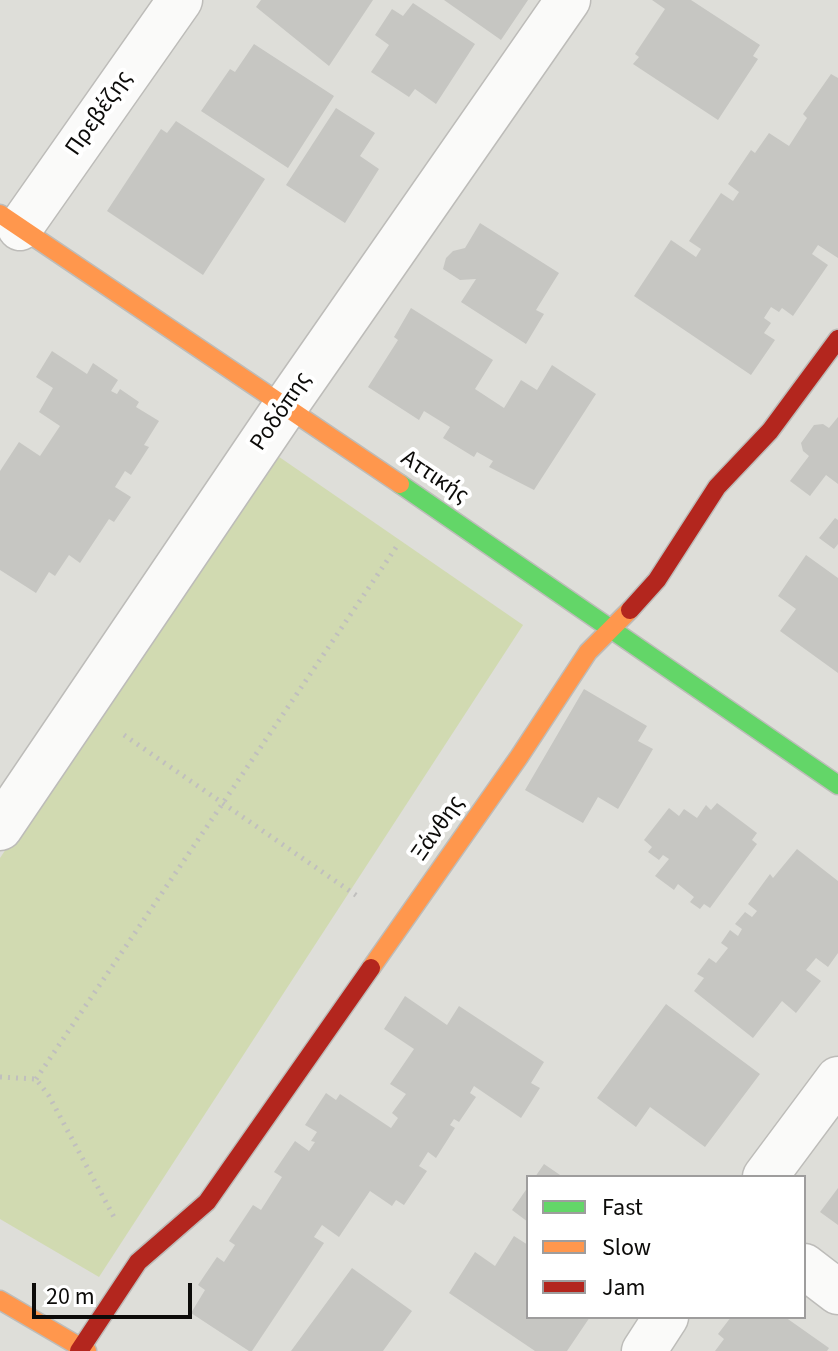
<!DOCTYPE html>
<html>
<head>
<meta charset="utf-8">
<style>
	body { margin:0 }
	#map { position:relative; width:838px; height:1351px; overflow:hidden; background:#deded9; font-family:"Source Sans 3",sans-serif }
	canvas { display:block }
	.legend { position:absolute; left:526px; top:1175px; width:280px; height:144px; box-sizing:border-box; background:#fff; border:2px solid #9e9d9d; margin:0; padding:10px 14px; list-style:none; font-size:24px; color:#0c0b09 }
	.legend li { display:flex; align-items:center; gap:16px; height:40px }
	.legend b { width:40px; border:2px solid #9e9d9d }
	.scale { position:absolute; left:32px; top:1283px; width:160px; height:36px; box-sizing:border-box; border:4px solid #0c0b09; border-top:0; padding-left:10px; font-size:24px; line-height:28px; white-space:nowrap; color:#0c0b09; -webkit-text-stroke:6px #fff; paint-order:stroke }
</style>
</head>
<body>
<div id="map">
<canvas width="838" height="1351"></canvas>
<ul class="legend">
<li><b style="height:10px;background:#63d668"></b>Fast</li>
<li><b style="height:10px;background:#ff974d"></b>Slow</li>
<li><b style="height:10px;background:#b3261e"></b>Jam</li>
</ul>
<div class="scale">20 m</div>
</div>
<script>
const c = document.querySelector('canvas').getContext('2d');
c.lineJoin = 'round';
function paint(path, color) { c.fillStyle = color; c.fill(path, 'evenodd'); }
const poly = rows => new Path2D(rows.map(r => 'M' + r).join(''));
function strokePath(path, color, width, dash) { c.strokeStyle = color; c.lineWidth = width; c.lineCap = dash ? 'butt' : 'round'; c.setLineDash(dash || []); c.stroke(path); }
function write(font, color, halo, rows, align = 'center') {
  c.font = font + ' "Source Sans 3",sans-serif'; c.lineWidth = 8; c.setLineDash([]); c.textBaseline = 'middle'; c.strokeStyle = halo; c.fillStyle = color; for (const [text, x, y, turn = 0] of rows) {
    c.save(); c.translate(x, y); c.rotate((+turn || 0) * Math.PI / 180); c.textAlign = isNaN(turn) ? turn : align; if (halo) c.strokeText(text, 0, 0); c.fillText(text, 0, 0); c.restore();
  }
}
paint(poly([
	[272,452,523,625,99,1277,0,1219,0,858]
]), '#d1dab1');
paint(poly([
	[261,0,373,0,329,66,256,7],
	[444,0,528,0,501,40],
	[652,0,691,0,760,45,753,56,758,59,718,120,633,64,639,57,635,54,665,9],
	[413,3,475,44,436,104,415,89,409,97,371,72,389,45,375,35,392,9,403,16],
	[254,44,334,96,288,168,201,111,230,69,235,72],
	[831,74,838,78,838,258,818,245,812,254,828,265,793,316,782,308,779,312,771,307,764,318,771,323,764,333,775,340,751,375,634,296,671,240,696,257,701,249,689,241,721,193,733,201,739,192,728,184,751,150,755,153,769,133,789,146,807,118,803,114],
	[336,108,375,133,360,156,379,169,345,223,286,185],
	[176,121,265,179,203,275,107,211,161,129,167,133],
	[480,223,559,273,536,310,544,314,526,344,461,302,476,279,460,280,443,269,446,258,453,251,465,248],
	[411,308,493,360,475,389,504,408,521,380,537,390,552,365,596,394,534,490,489,467,493,461,477,452,474,457,443,438,450,427,424,411,419,420,368,387,398,340,394,337],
	[52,351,87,374,93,363,118,380,111,391,117,394,120,389,139,402,136,407,159,421,144,445,149,447,131,475,125,471,115,487,131,497,114,522,109,519,80,563,69,555,55,576,49,572,36,593,0,570,0,471,19,442,40,456,60,426,39,412,53,388,36,377],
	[838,417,838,484,826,475,810,496,790,481,809,456,803,451,801,443,814,425,823,424,829,428],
	[835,518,838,520,838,544,834,549,819,538],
	[806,555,838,578,838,673,780,631,796,609,778,596],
	[584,689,647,726,638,741,653,749,618,809,598,797,583,823,525,790],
	[717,803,757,833,752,840,757,844,710,908,704,904,700,909,690,902,694,897,678,884,674,890,655,876,669,859,663,855,659,860,648,852,652,847,644,840,669,808,679,816,684,809,697,818,706,805,711,810],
	[797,849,838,881,838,953,828,967,816,958,806,970,821,981,796,1013,782,1001,753,1038,694,991,704,978,697,974,709,958,716,963,728,948,721,943,730,930,738,936,742,929,735,924,745,912,752,917,757,911,748,904,770,874,773,878],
	[405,996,447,1025,459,1006,544,1062,531,1083,540,1088,521,1118,474,1086,470,1093,476,1097,459,1122,454,1119,450,1125,455,1128,436,1158,428,1152,419,1166,427,1171,404,1205,396,1200,392,1206,370,1191,339,1237,322,1225,314,1237,324,1243,252,1351,249,1351,191,1313,205,1290,198,1285,217,1257,224,1262,235,1245,229,1241,253,1205,261,1210,282,1177,274,1172,295,1141,309,1151,315,1142,311,1141,317,1132,305,1125,326,1093,336,1100,340,1094,391,1128,398,1118,392,1113,406,1094,390,1084,414,1049,384,1029],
	[666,1004,760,1074,705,1147,650,1107,636,1127,597,1098],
	[544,1164,563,1177,535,1177],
	[528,1187,528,1222,512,1210],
	[838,1188,838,1225,820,1212],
	[514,1236,528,1245,528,1317,590,1317,567,1351,535,1351,449,1293,475,1252,495,1266],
	[352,1268,412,1311,383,1351,291,1351],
	[731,1317,785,1317,829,1348,827,1351,715,1351,724,1339,718,1334]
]), '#c6c6c2');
const street = poly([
	[20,228,180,0],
	[0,828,285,407,568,0],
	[765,1177,838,1079],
	[804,1266,838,1292],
	[644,1351,666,1317]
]);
const fast = poly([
	[400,484,838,785]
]);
const slow = poly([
	[0,214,400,484],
	[371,968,519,757,588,652,630,610],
	[0,1300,87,1351]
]);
const jam = poly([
	[630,610,657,580,717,487,770,431,838,339],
	[79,1351,138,1262,207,1202,371,968]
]);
strokePath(street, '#bdbcb9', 47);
strokePath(fast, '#bdbcb9', 21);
strokePath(slow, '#bdbcb9', 21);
strokePath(jam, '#bdbcb9', 21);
strokePath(poly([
	[124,735,360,898],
	[0,1077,36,1079,49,1096,115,1219],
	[36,1079,399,543]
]), '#c0bfbe', 5, [2, 6]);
strokePath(street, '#fafaf9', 44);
strokePath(fast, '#63d668', 18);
strokePath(slow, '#ff974d', 18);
strokePath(jam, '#b3261e', 18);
write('24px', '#0c0b09', '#fff', [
	["Πρεβέζης",100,114,-55],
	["Ροδόπης",282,412,-56],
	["Αττικής",434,478,34],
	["Ξάνθης",439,829,-55]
]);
</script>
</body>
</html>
